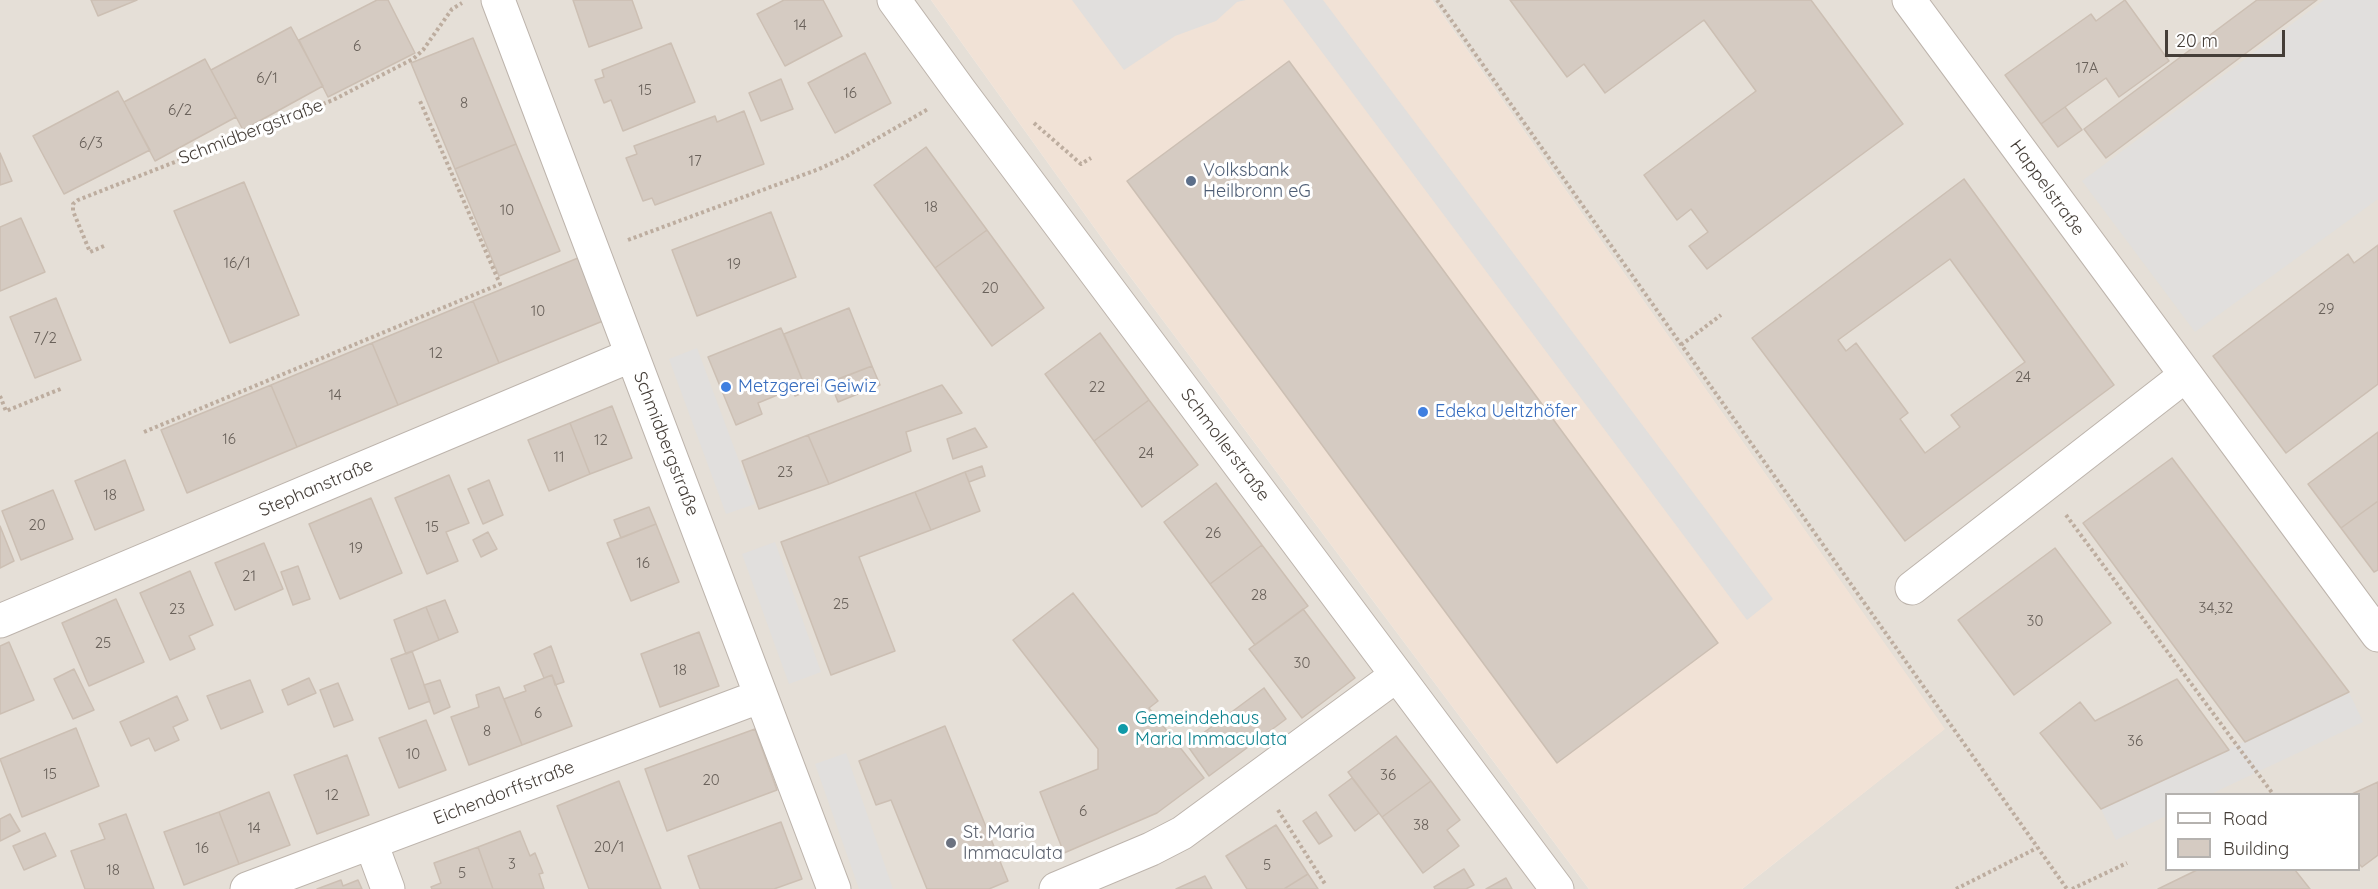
<!DOCTYPE html>
<html>
<head>
<meta charset="utf-8">
<style>
	body { margin:0 }
	#map { position:relative; width:2378px; height:889px; overflow:hidden; background:#f2eee9; font-family:Quicksand,sans-serif }
	canvas { display:block }
	.legend { position:absolute; left:2165px; top:793px; width:195px; height:78px; box-sizing:border-box; background:#fff; border:2px solid #b5b2af; margin:0; padding:8px 10px; list-style:none; font-size:18px; color:#453e38 }
	.legend li { display:flex; align-items:center; gap:12px; height:30px }
	.legend b { width:30px; border:2px solid #b5b2af }
	.scale { position:absolute; left:2165px; top:30px; width:120px; height:27px; box-sizing:border-box; border:3px solid #453e38; border-top:0; padding-left:8px; font-size:18px; line-height:21px; white-space:nowrap; color:#453e38; -webkit-text-stroke:4px #fff; paint-order:stroke }
</style>
</head>
<body>
<div id="map">
<canvas width="2378" height="889"></canvas>
<ul class="legend">
<li><b style="height:8px;background:#fff"></b>Road</li>
<li><b style="height:16px;background:#d5cbc2"></b>Building</li>
</ul>
<div class="scale">20 m</div>
</div>
<script>
const c = document.querySelector('canvas').getContext('2d');
c.lineJoin = 'round';
function paint(path, color) { c.fillStyle = color; c.fill(path, 'evenodd'); }
const poly = rows => new Path2D(rows.map(r => 'M' + r).join(''));
function strokePath(path, color, width, dash) { c.strokeStyle = color; c.lineWidth = width; c.lineCap = dash ? 'butt' : 'round'; c.setLineDash(dash || []); c.stroke(path); }
function write(font, color, halo, rows, align = 'center') {
  c.font = font + ' Quicksand,sans-serif'; c.lineWidth = 6; c.setLineDash([]); c.textBaseline = 'middle'; c.strokeStyle = halo; c.fillStyle = color; for (const [text, x, y, turn = 0] of rows) {
    c.save(); c.translate(x, y); c.rotate((+turn || 0) * Math.PI / 180); c.textAlign = isNaN(turn) ? turn : align; if (halo) c.strokeText(text, 0, 0); c.fillText(text, 0, 0); c.restore();
  }
}
paint(poly([
	[0,0,931,0,1114,255,1589,889,0,889],
	[1432,0,2378,0,2378,889,1742,889,1944,729],
	[2166,794,2358,794,2358,870,2166,870]
]), '#e5dfd7');
paint(poly([
	[931,0,1432,0,1945,729,1742,889,1589,889,1114,255]
]), '#f1e2d6');
paint(poly([
	[1072,0,1246,0,1237,2,1216,21,1175,36,1124,70],
	[1283,0,1323,0,1773,599,1747,620],
	[2324,0,2378,0,2378,199,2195,332,2082,181],
	[697,348,755,504,726,514,669,359],
	[775,542,821,672,789,684,742,554],
	[2349,692,2363,722,2211,794,2166,794,2166,816,2116,840,2101,809],
	[846,753,893,889,859,889,815,764]
]), '#e1dfdd');
const building = poly([
	[91,0,137,0,98,16,91,0],
	[377,0,388,0,415,53,328,97,299,40,377,0],
	[573,0,632,0,642,28,589,47,573,0],
	[784,0,823,0,842,36,785,66,757,14,784,0],
	[1510,0,1811,0,1903,124,1707,269,1689,246,1708,232,1691,209,1677,220,1644,175,1756,91,1704,20,1605,93,1584,64,1567,77,1510,0],
	[2125,0,2169,61,2119,97,2106,78,2041,124,2005,75,2091,14,2096,21,2125,0],
	[2257,0,2317,0,2106,158,2084,129,2257,0],
	[291,27,323,86,243,130,211,70,291,27],
	[473,38,516,144,455,169,411,63,473,38],
	[671,43,695,102,623,131,611,100,604,103,595,80,604,77,602,70,671,43],
	[865,53,891,103,835,133,808,83,865,53],
	[205,59,236,117,155,161,124,102,205,59],
	[1289,61,1718,643,1557,763,1127,181,1289,61],
	[781,79,793,109,761,121,749,93,781,79],
	[118,91,150,150,64,194,33,136,118,91],
	[2065,107,2082,130,2058,147,2041,124,2065,107],
	[744,111,764,164,655,205,652,198,643,201,626,158,637,154,634,146,715,116,717,122,744,111],
	[516,144,560,251,499,276,455,169,516,144],
	[926,147,987,230,935,268,874,185,926,147],
	[0,153,12,181,0,185,0,153],
	[1964,179,2114,385,1905,541,1752,338,1964,179],
	[1950,259,2025,362,1951,415,1960,427,1925,453,1900,419,1908,413,1856,343,1846,351,1838,340,1950,259],
	[244,182,299,315,230,343,174,211,244,182],
	[771,212,796,277,697,316,672,250,771,212],
	[21,218,45,272,0,291,0,227,21,218],
	[987,230,1044,308,992,346,935,268,987,230],
	[2378,245,2378,384,2286,453,2213,356,2348,254,2354,263,2378,245],
	[578,258,603,321,499,363,473,301,578,258],
	[56,298,81,360,35,378,10,317,56,298],
	[473,301,499,363,398,405,372,343,473,301],
	[849,308,872,366,795,396,792,388,804,384,784,334,849,308],
	[781,328,804,384,758,403,762,414,736,425,708,357,781,328],
	[1100,333,1149,400,1094,441,1045,374,1100,333],
	[372,343,398,405,297,447,271,385,372,343],
	[872,366,880,385,838,402,830,382,872,366],
	[271,385,297,447,187,493,161,430,271,385],
	[942,385,962,413,906,432,911,451,829,484,808,435,942,385],
	[1149,400,1198,465,1142,507,1094,441,1149,400],
	[612,406,632,458,590,474,570,423,612,406],
	[570,423,590,474,549,491,528,440,570,423],
	[975,428,987,447,953,459,947,439,975,428],
	[2378,432,2378,501,2341,528,2308,484,2378,432],
	[808,435,829,484,759,509,742,461,808,435],
	[2172,458,2349,692,2245,742,2083,523,2172,458],
	[125,460,144,510,95,530,75,481,125,460],
	[982,466,985,476,969,482,965,472,982,466],
	[965,472,980,511,931,530,915,492,965,472],
	[449,475,469,523,446,532,458,561,427,574,395,498,449,475],
	[489,480,503,515,483,524,468,489,489,480],
	[1216,483,1262,545,1210,584,1164,522,1216,483],
	[53,490,73,539,21,560,2,511,53,490],
	[915,492,931,530,859,557,895,651,831,675,781,542,915,492],
	[371,498,402,573,340,599,309,524,371,498],
	[2378,501,2378,570,2374,572,2341,528,2378,501],
	[649,507,656,524,621,538,614,520,649,507],
	[656,524,679,582,631,601,607,543,656,524],
	[0,526,14,561,0,568,0,526],
	[488,532,497,549,481,557,473,540,488,532],
	[264,543,283,589,235,610,215,563,264,543],
	[1262,545,1308,606,1255,645,1210,584,1262,545],
	[2055,548,2111,623,2014,695,1958,620,2055,548],
	[298,566,310,599,293,605,281,572,298,566],
	[190,571,213,625,189,636,195,649,170,660,140,593,190,571],
	[1073,593,1158,701,1149,708,1204,778,1157,813,1064,853,1040,792,1098,769,1098,749,1013,640,1073,593],
	[116,599,144,662,89,686,62,623,116,599],
	[445,600,458,632,439,640,426,607,445,600],
	[426,607,439,640,406,654,394,620,426,607],
	[1303,609,1355,678,1302,718,1249,649,1303,609],
	[699,632,719,686,660,707,641,654,699,632],
	[9,642,34,700,0,714,0,646,9,642],
	[551,646,564,682,555,685,552,675,544,678,534,654,551,646],
	[412,651,430,701,409,709,391,659,412,651],
	[74,669,94,710,73,719,54,679,74,669],
	[552,675,572,726,522,745,504,699,526,691,524,686,552,675],
	[309,678,316,693,288,705,282,690,309,678],
	[2177,679,2229,750,2101,809,2040,733,2080,702,2095,721,2177,679],
	[250,680,263,712,221,729,207,696,250,680],
	[440,680,450,707,434,714,424,685,440,680],
	[338,683,353,720,334,727,320,690,338,683],
	[499,687,522,745,469,765,451,717,479,707,476,695,499,687],
	[1264,688,1286,719,1209,776,1187,745,1264,688],
	[177,696,188,720,173,727,179,740,155,751,149,738,131,746,120,722,177,696],
	[426,720,446,770,399,788,379,738,426,720],
	[945,726,1008,881,989,889,927,889,891,800,876,805,859,761,945,726],
	[76,728,99,786,22,817,0,759,76,728],
	[755,729,777,790,667,831,645,769,755,729],
	[1396,736,1431,781,1382,817,1348,772,1396,736],
	[347,755,369,815,317,834,294,775,347,755],
	[1352,778,1379,813,1355,831,1329,795,1352,778],
	[619,781,661,889,589,889,557,806,619,781],
	[1431,781,1460,820,1447,830,1459,846,1423,873,1382,817,1431,781],
	[2378,782,2378,855,2362,867,2358,863,2358,794,2352,794,2378,782],
	[269,792,290,845,239,864,219,812,269,792],
	[219,812,239,864,184,885,164,832,219,812],
	[1316,812,1332,836,1319,844,1303,821,1316,812],
	[10,814,20,831,0,841,0,819,10,814],
	[126,814,154,889,85,889,71,851,105,839,99,824,126,814],
	[781,822,802,879,774,889,700,889,688,856,781,822],
	[1276,825,1308,874,1284,889,1247,889,1226,856,1276,825],
	[520,831,530,856,535,853,543,873,539,874,544,889,493,889,478,847,520,831],
	[45,833,56,856,24,870,13,846,45,833],
	[478,847,493,889,432,889,431,887,441,883,434,863,478,847],
	[1464,869,1474,885,1466,889,1435,889,1434,887,1464,869],
	[2197,870,2295,870,2310,889,2158,889,2197,870],
	[1308,874,1318,889,1284,889,1308,874],
	[1205,876,1212,889,1176,889,1205,876],
	[1506,878,1512,889,1486,889,1506,878],
	[341,880,343,886,358,880,362,889,317,889,341,880]
]);
paint(building, '#d5cbc2');
strokePath(building, '#ccbfb3', 1.5);
const minor = poly([
	[498,0,834,889],
	[894,0,960,91,1557,889],
	[1909,0,2378,635],
	[1912,588,2186,375],
	[0,621,632,355],
	[371,843,388,889],
	[247,889,761,696],
	[1056,889,1151,849,1182,833,1397,675]
]);
strokePath(minor, '#bdb4ac', 35);
strokePath(poly([
	[1437,0,2067,889],
	[1034,123,1081,164,1091,158],
	[628,240,819,169,845,157,928,109],
	[104,246,90,252,73,211,73,204,78,200,333,100,413,59,423,50,452,9,462,3],
	[1681,345,1721,315],
	[0,396,6,411,63,388],
	[144,432,500,284,420,101],
	[2066,515,2273,794],
	[1278,810,1325,884],
	[1956,889,2037,848],
	[2072,889,2127,863]
]), '#bdad9f', 4, [3, 3]);
strokePath(minor, '#fff', 33);
for (const [x, y, r, color] of [
	[1191,181,6,"#5c6f8a"],
	[726,387,6,"#3f7fe0"],
	[1423,412,6,"#3f7fe0"],
	[1123,729,6,"#0f9aa8"],
	[951,843,6,"#6b7280"]
]) { const dot = new Path2D(); dot.arc(x, y, r, 0, 2 * Math.PI); c.fillStyle = color; c.fill(dot); strokePath(dot, '#fff', 2); }
write('15px', '#69615a', null, [
	["14",800,25],
	["6",357,46],
	["17A",2087,68],
	["6/1",267,78],
	["15",645,90],
	["16",850,93],
	["8",464,103],
	["6/2",180,110],
	["6/3",91,143],
	["17",695,161],
	["18",931,207],
	["10",507,210],
	["16/1",237,263],
	["19",734,264],
	["20",990,288],
	["29",2326,309],
	["10",538,311],
	["7/2",45,338],
	["12",436,353],
	["24",2023,377],
	["22",1097,387],
	["14",335,395],
	["16",229,439],
	["12",601,440],
	["24",1146,453],
	["11",559,457],
	["23",785,472],
	["18",110,495],
	["20",37,525],
	["15",432,527],
	["26",1213,533],
	["19",356,548],
	["16",643,563],
	["21",249,576],
	["28",1259,595],
	["25",841,604],
	["34,32",2216,608],
	["23",177,609],
	["30",2035,621],
	["25",103,643],
	["30",1302,663],
	["18",680,670],
	["6",538,713],
	["8",487,731],
	["36",2135,741],
	["10",413,754],
	["15",50,774],
	["36",1388,775],
	["20",711,780],
	["12",332,795],
	["6",1083,811],
	["38",1421,825],
	["14",254,828],
	["20/1",609,847],
	["16",202,848],
	["3",512,864],
	["5",1267,865],
	["18",113,870],
	["5",462,873]
]);
write('18px', '#453e38', '#fff', [
	["Schmidbergstraße",251,132,-21],
	["Happelstraße",2047,188,54],
	["Schmidbergstraße",666,444,69],
	["Schmollerstraße",1225,445,53],
	["Stephanstraße",316,488,-23],
	["Eichendorffstraße",504,793,-21]
]);
write('18px', '#4e5e75', '#fff', [
	["Volksbank",1203,171],
	["Heilbronn eG",1203,192]
], 'left');
write('18px', '#366cbe', '#fff', [
	["Metzgerei Geiwiz",738,387],
	["Edeka Ueltzhöfer",1435,412]
], 'left');
write('18px', '#0d838f', '#fff', [
	["Gemeindehaus",1135,719],
	["Maria Immaculata",1135,740]
], 'left');
write('18px', '#5b616d', '#fff', [
	["St. Maria",963,833],
	["Immaculata",963,854]
], 'left');
</script>
</body>
</html>
